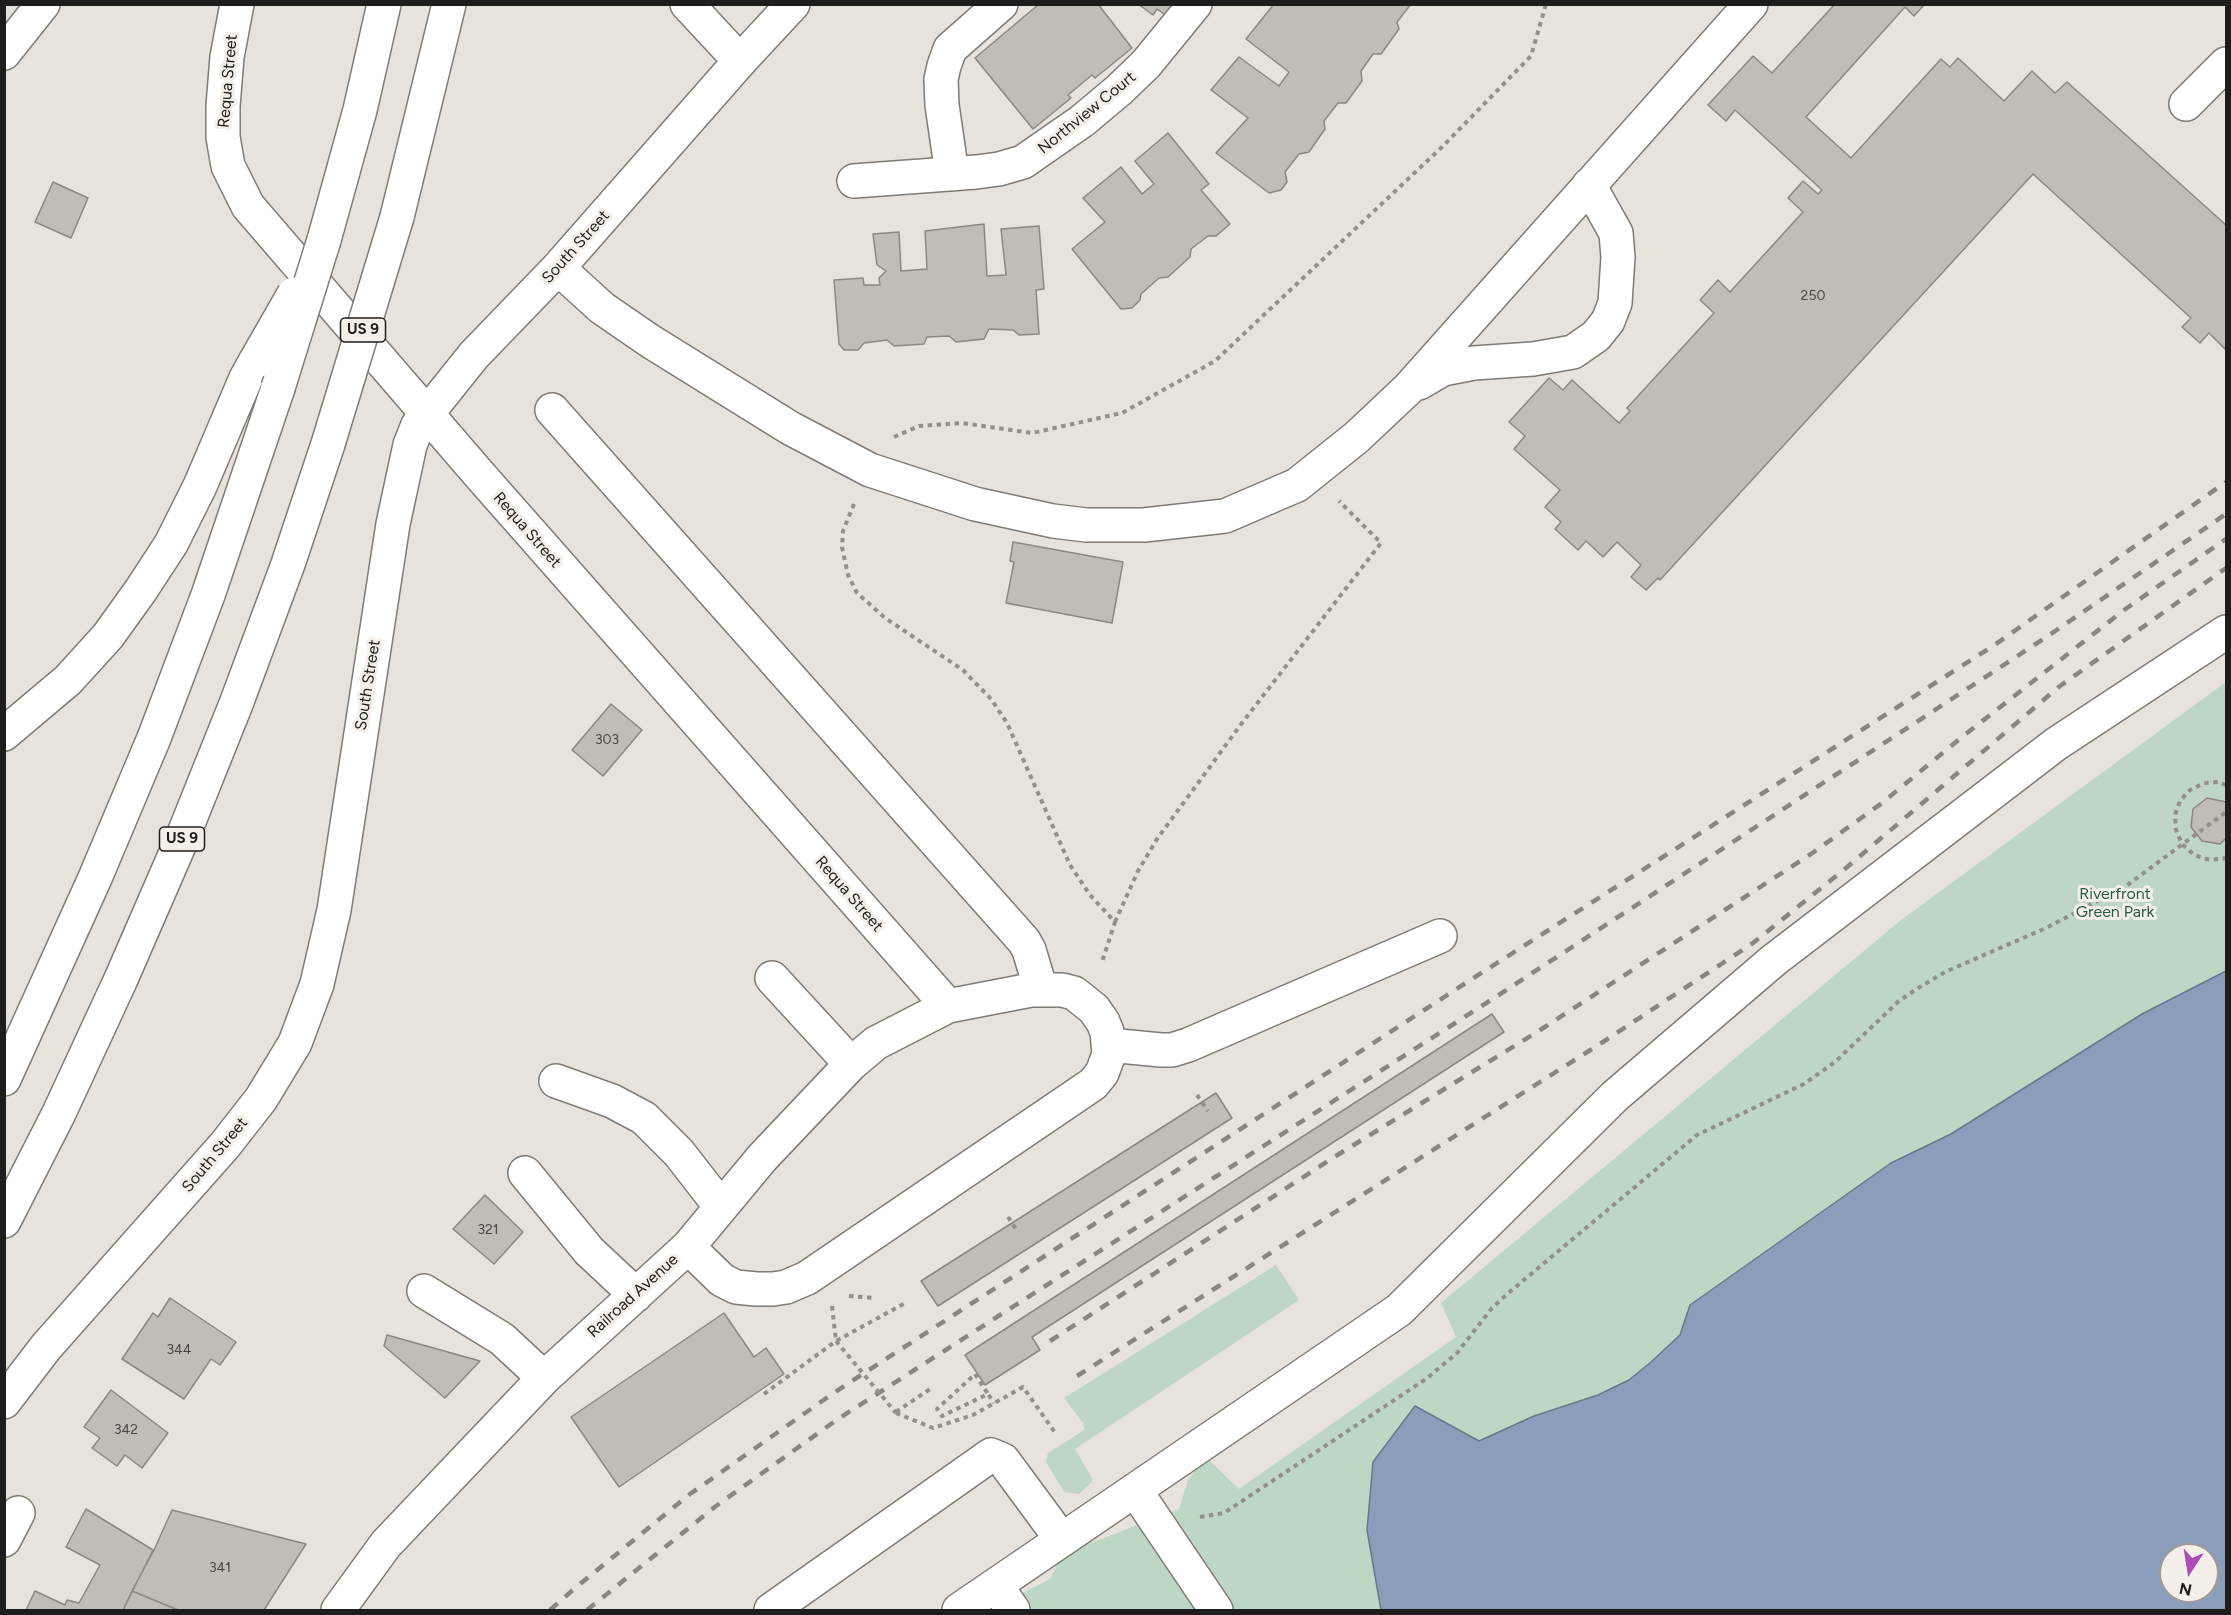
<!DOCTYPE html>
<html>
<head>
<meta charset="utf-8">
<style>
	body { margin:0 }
	#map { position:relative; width:2231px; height:1615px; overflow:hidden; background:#e7e2dc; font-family:Figtree,sans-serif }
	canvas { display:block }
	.frame { position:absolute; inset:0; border:6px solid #1f1d1b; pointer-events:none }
	.north { position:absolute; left:2159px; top:1543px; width:60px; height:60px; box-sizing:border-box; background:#f4efe9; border:2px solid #9f9b97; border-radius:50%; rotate:192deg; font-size:16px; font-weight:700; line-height:24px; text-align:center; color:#1f1d1b }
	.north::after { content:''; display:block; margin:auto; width:21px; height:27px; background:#ae4db5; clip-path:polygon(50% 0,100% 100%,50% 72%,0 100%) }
</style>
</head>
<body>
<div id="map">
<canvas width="2231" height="1615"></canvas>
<div class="frame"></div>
<div class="north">N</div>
</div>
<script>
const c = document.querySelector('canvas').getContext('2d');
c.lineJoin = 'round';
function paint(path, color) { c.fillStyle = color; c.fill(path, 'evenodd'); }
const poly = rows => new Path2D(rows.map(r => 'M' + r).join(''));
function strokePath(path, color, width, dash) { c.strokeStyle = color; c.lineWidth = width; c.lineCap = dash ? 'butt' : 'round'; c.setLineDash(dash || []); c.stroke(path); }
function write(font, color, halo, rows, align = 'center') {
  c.font = font + ' Figtree,sans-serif'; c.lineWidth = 6; c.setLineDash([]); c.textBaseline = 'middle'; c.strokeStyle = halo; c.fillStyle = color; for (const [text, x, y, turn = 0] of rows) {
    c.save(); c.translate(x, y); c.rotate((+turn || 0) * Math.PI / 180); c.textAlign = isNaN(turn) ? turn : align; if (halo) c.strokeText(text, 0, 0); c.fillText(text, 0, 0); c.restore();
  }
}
paint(poly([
	[2226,682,2226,971,2142,1014,1951,1134,1891,1163,1690,1305,1680,1335,1651,1362,1629,1380,1598,1395,1534,1416,1479,1441,1367,1530,1381,1610,990,1610,1050,1579,1060,1559,1076,1547,1099,1540,1179,1509,1188,1480,1200,1465,1210,1461,1239,1489,1456,1337,1441,1303,1901,920],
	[1276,1265,1299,1300,1075,1449,1092,1478,1092,1482,1079,1494,1064,1492,1046,1462,1048,1453,1084,1430,1083,1423,1064,1398]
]), '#bed7c5');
const water = poly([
	[2226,971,2226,1610,1381,1610,1367,1530,1373,1462,1415,1406,1479,1441,1534,1416,1598,1395,1629,1380,1651,1362,1680,1335,1690,1305,1891,1163,1951,1134,2142,1014,2226,971],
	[2171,1555,2207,1555,2207,1591,2171,1591,2171,1555]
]);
paint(water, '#8a9ebb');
strokePath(water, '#6a778b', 1.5);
const building = poly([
	[1039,4,1098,4,1132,48,1095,78,1092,75,1068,95,1071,98,1033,129,975,58,1039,4],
	[1138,4,1175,4,1167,16,1157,9,1153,15,1138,4],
	[1274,4,1411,4,1397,22,1399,29,1381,54,1373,54,1361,71,1362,81,1346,103,1338,103,1324,121,1325,129,1309,152,1299,154,1285,172,1287,182,1281,190,1269,193,1216,153,1248,118,1211,90,1239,57,1279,86,1289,72,1246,39,1274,4],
	[1835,4,1925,4,1914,16,1905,7,1806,117,1851,158,1941,59,1950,67,1958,58,2004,101,2032,71,2055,93,2067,82,2226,225,2226,350,2209,333,2200,343,2182,327,2191,318,2033,174,1660,580,1658,578,1646,590,1631,577,1641,565,1617,542,1603,557,1586,541,1578,550,1555,529,1561,522,1545,507,1560,490,1514,449,1525,436,1509,422,1549,378,1563,390,1572,380,1619,423,1630,411,1627,408,1714,313,1700,300,1718,280,1730,292,1803,212,1788,198,1803,181,1818,194,1822,190,1735,110,1726,121,1708,105,1753,56,1772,73,1835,4],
	[1168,133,1209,184,1201,190,1230,224,1216,236,1208,236,1191,249,1190,257,1168,277,1159,278,1141,294,1140,300,1132,308,1121,309,1072,249,1105,222,1083,198,1121,167,1142,194,1154,184,1135,161,1168,133],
	[53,182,88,198,71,238,35,222,53,182],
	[984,224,987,276,1006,275,1001,229,1039,226,1044,289,1036,290,1039,334,1019,335,1013,330,989,329,984,339,956,342,949,336,927,337,924,344,894,346,887,340,864,343,858,350,844,350,839,344,834,280,863,278,864,285,880,285,879,278,886,271,877,265,873,234,899,232,901,271,927,269,925,231,984,224],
	[1013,542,1123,562,1112,623,1006,603,1014,562,1010,561,1013,542],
	[611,704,642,730,603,776,572,750,611,704],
	[2207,798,2226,802,2226,838,2220,844,2202,841,2191,827,2193,809,2207,798],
	[1492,1014,1504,1032,1032,1337,1040,1350,985,1385,965,1355,1492,1014],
	[1216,1093,1232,1118,938,1306,921,1281,1216,1093],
	[485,1195,523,1232,494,1264,453,1229,485,1195],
	[170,1298,236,1342,220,1365,211,1359,184,1399,122,1359,153,1313,158,1317,170,1298],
	[724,1313,754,1357,766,1348,784,1374,619,1487,571,1417,724,1313],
	[387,1335,480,1361,445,1398,384,1346,387,1335],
	[111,1390,168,1433,142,1468,125,1455,117,1466,92,1448,100,1438,84,1427,111,1390],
	[86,1509,153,1550,123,1610,26,1610,35,1591,65,1605,67,1600,79,1603,100,1565,66,1547,86,1509],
	[172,1510,306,1544,264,1610,178,1610,132,1591,154,1550,172,1510],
	[132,1591,178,1610,123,1610,132,1591]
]);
paint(building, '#c1bcb6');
strokePath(building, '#8c8781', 1.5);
const minor = poly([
	[237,4,227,57,223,106,223,137,228,166,248,206,478,473,948,1006],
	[4,53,43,4],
	[2186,104,2226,64],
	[952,174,942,105,941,79,944,66,950,49,1001,4],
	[854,181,976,172,999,169,1023,162,1082,121,1119,90,1146,64,1195,4],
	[558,268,602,308,650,341,790,428,870,470,975,504,1053,521,1086,525,1144,525,1225,516,1297,485,1357,437,1409,388,1751,4],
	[1419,383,1443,369,1474,363,1533,359,1573,352,1596,336,1608,321,1615,303,1618,257,1616,233,1589,185],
	[552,410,1024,941,1029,950,1041,990],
	[772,978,851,1064],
	[1109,1045,1161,1050,1172,1050,1188,1045,1440,936],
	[556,1081,612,1101,644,1118,679,1153,721,1207],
	[525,1173,589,1251,636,1295],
	[424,1291,502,1339,544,1378],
	[4,1402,46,1347,225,1145,261,1099,295,1043,317,984,334,910,393,524,410,445,418,425,474,355,558,268,740,61,793,4],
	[1135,1490,1216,1610],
	[4,1540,18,1513],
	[996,1585,1013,1610],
	[338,1610,386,1544,544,1378,688,1247,762,1158,851,1064,876,1043,948,1006,1031,990,1062,990,1074,993,1094,1009,1103,1022,1107,1032,1109,1054,1102,1073,1093,1084,807,1278,786,1287,773,1289,756,1289,736,1287,722,1280,688,1247],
	[771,1610,991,1455,1003,1460,1062,1540],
	[959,1610,1399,1310,1615,1096,1774,960,2056,744,2226,632]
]);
const highway = poly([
	[687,4,740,61],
	[397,217,449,4],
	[324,240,360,110,384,4],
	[4,734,68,680,108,636,141,590,171,544,200,486,246,378,255,362],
	[4,1079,95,878,154,738,208,595,278,388],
	[4,1221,59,1113,121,979,181,841,236,704,288,564,328,444]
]);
strokePath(minor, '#7f7b75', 36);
strokePath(highway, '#7f7b75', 36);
strokePath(poly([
	[894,437,919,426,962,423,1032,433,1122,413,1215,361,1442,147,1531,56,1546,4],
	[854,504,843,531,842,547,848,575,857,593,885,618,963,670,991,699,1007,723,1070,865,1090,895,1115,922,1102,962],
	[2226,785,2219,782,2204,783,2190,790,2180,801,2175,815,2176,830,2182,844,2194,855,2210,860,2226,858],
	[1115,922,1138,871,1157,839,1242,723,1381,543,1339,501],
	[1197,1095,1208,1111],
	[1008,1217,1018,1232],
	[849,1296,876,1298],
	[832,1306,836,1341],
	[975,1374,988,1394],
	[972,1377,937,1409,942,1416,988,1394,994,1403],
	[764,1394,836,1341,907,1302],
	[896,1412,930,1389],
	[896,1413,933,1428,973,1415,1023,1387,1056,1434],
	[1200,1517,1224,1513,1426,1379,1457,1353,1492,1308,1506,1295,1697,1135,1804,1084,1835,1062,1899,1001,1915,990,1945,972,2046,928,2126,886,2226,812]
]), '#938f8b', 4, [4.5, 4.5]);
strokePath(minor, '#fff', 33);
strokePath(highway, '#fff', 33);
strokePath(poly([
	[1050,1341,1339,1154,1537,1032,1811,854,1882,803,1962,737,2124,610,2226,539],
	[1077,1376,1603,1042,1753,943,1846,868,2060,686,2226,568],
	[550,1610,574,1589,690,1494,835,1392,1472,979,1993,646,2226,482],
	[587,1610,716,1506,838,1419,1491,1000,2045,638,2226,514]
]), '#898581', 4.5, [10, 10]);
const highwayBridge = poly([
	[255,362,294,294],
	[278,388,324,240],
	[328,444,397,217]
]);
strokePath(highwayBridge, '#7f7b75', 36, []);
strokePath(poly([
	[836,1341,896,1413]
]), '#938f8b', 4, [4.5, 4.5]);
strokePath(highwayBridge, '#fff', 33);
write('14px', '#484542', null, [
	["250",1813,296],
	["303",607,740],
	["321",488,1230],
	["344",179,1350],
	["342",126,1430],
	["341",220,1568]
]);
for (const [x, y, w] of [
	[363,330,45],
	[182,839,45]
]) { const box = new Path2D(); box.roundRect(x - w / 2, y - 12, w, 24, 4.5); c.fillStyle = '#f4efe9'; c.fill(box); strokePath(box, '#1f1d1b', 1.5); }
write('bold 15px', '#1f1d1b', null, [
	["US 9",363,330],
	["US 9",182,839]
]);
write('16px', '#1f1d1b', '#f4efe9', [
	["Requa Street",228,81,-85],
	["Northview Court",1087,113,-39],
	["South Street",576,247,-48],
	["Requa Street",527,530,49],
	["South Street",368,685,-81],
	["Requa Street",849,894,49],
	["South Street",215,1155,-50],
	["Railroad Avenue",633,1296,-42]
]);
write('16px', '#285c3c', '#f4efe9', [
	["Riverfront",2115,894],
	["Green Park",2115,912]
]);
</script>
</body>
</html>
